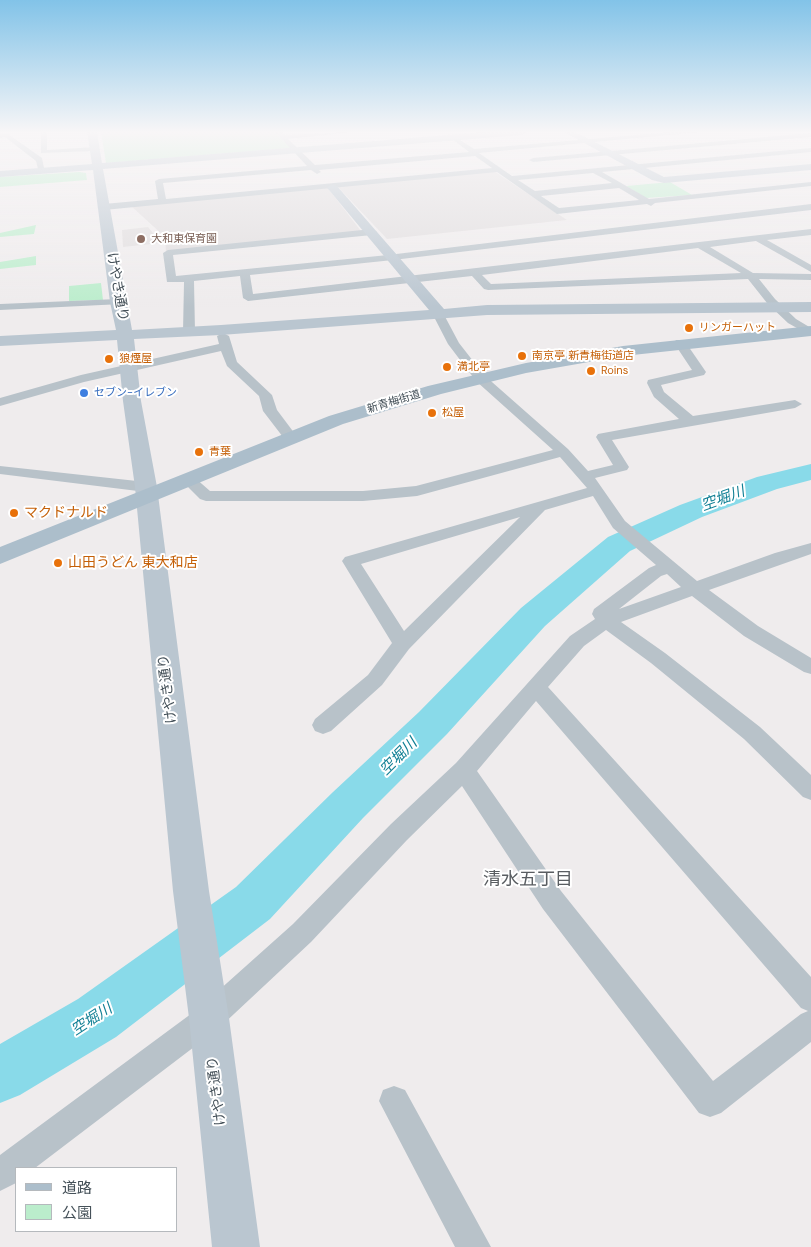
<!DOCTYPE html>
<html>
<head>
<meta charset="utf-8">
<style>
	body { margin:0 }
	#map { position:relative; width:811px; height:1247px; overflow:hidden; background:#efeced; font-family:"DM Sans","Noto Sans JP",sans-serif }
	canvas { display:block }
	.legend { position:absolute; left:15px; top:1167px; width:162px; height:65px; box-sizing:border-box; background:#fff; border:1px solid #b5b9bd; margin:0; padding:6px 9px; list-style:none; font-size:15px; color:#455159 }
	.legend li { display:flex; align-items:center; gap:10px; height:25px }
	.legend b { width:25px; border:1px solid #b5b9bd }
</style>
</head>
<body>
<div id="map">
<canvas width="811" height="1247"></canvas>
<ul class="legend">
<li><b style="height:6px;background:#acbecb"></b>道路</li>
<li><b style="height:14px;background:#bbedcc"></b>公園</li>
</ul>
</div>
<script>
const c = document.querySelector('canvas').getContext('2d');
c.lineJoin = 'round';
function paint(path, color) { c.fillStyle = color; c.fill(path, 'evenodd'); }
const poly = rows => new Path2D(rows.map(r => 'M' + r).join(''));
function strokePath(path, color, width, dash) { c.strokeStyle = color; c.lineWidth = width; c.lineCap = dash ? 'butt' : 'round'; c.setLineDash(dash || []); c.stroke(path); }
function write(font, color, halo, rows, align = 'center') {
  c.font = font + ' "DM Sans","Noto Sans JP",sans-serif'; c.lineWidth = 4; c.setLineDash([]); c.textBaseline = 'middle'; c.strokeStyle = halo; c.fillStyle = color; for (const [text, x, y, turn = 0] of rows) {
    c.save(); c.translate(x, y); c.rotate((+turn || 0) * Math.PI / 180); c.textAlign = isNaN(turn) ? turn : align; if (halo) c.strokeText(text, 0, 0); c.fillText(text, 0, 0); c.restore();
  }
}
paint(poly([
	[494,171,567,220,387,239,337,186],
	[327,187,361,231,166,252,165,237,131,206],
	[148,227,161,243,123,247,122,230]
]), '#e0ddde');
paint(poly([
	[101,132,275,132,291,148,106,163],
	[79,172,86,173,87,180,0,187,0,177],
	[670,182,692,195,646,198,626,186],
	[36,225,34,234,0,237,0,233],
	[36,256,36,265,0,269,0,262],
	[101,283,103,300,69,301,69,286]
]), '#bbedcc');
paint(poly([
	[811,464,811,480,777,489,702,517,630,551,545,626,447,734,363,818,270,919,116,1037,20,1095,0,1103,0,1044,78,999,236,887,333,792,419,712,521,608,608,537,680,505,757,477,811,464]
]), '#89dae9');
paint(poly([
	[41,132,47,132,47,150,95,147,98,149,95,151,41,153,41,132],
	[275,132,282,132,285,135,352,132,288,139,315,165,469,152,452,139,451,138,454,136,474,149,671,132,700,132,479,153,512,176,811,148,811,152,602,172,649,199,811,182,811,186,655,203,651,206,647,204,557,214,497,172,104,210,100,207,104,204,158,199,155,181,159,179,307,166,275,132],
	[475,156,492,168,166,199,163,183,311,170,317,174,321,172,319,170,475,156],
	[593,173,612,183,535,191,518,180,593,173],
	[619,188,639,200,559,208,541,196,619,188],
	[811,133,811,137,533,162,529,160,533,158,811,133],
	[0,134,8,134,42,158,45,173,39,173,36,161,5,137,0,138,0,134],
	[811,204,811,210,393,260,250,275,253,294,811,229,811,235,767,240,811,265,811,272,756,241,710,247,753,273,811,274,811,280,759,279,775,299,796,319,811,328,811,336,788,323,767,303,748,279,488,290,484,289,472,276,248,301,243,298,240,276,194,281,195,332,189,335,183,332,184,282,167,282,163,253,168,250,372,229,377,232,372,235,173,255,176,276,388,255,811,204],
	[698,248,741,273,491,284,482,275,698,248],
	[118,299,122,300,123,302,122,304,0,310,0,304,118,299],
	[438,310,442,311,459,343,484,375,568,449,588,471,613,465,596,437,598,434,679,419,654,397,647,383,648,380,692,370,674,343,676,340,684,340,706,372,704,375,661,385,664,392,693,416,795,400,802,404,795,408,612,440,629,467,627,470,595,478,625,521,697,581,775,553,811,543,811,554,709,590,758,626,811,658,811,674,804,672,744,636,692,596,621,622,665,653,760,727,811,775,811,800,803,797,744,739,651,663,606,630,584,646,548,687,811,977,811,1042,721,1113,710,1117,699,1113,543,909,462,786,407,840,311,942,219,1028,35,1168,16,1168,16,1183,0,1191,0,1155,199,1008,293,924,391,824,456,763,570,636,595,619,592,614,594,609,649,568,656,565,613,528,593,496,545,510,409,649,382,685,331,731,323,734,315,731,312,725,315,719,368,675,392,643,342,561,345,557,587,488,560,457,417,496,363,501,206,501,200,499,181,480,184,477,194,477,210,491,363,491,416,486,553,450,476,381,448,344,432,313,438,310],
	[520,517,404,631,361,564,520,517],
	[667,574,681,587,619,609,661,576,667,574],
	[536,701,801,1008,808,1011,801,1014,713,1081,561,891,477,771,536,701],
	[223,333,229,336,237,362,272,395,277,410,298,438,296,441,286,441,263,411,259,396,227,366,221,351,84,382,0,406,0,398,81,375,219,344,217,336,223,333],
	[0,466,146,482,151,484,154,487,151,490,146,492,0,474,0,466],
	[394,1086,405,1090,491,1247,455,1247,379,1101,383,1090,394,1086]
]), '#b8c2c9');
paint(poly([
	[87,132,97,132,102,163,485,132,526,132,522,135,103,169,132,330,221,325,429,310,329,190,327,188,329,186,333,185,337,186,444,309,487,305,811,302,811,312,487,315,221,335,134,339,141,401,157,487,209,891,229,1018,260,1247,212,1247,189,1018,173,891,135,487,123,401,117,340,0,346,0,336,116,330,110,302,93,170,0,177,0,171,92,164,87,132],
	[564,132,575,132,664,177,811,164,811,170,664,183,652,180,564,132]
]), '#bac6d0');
paint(poly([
	[811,326,811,336,623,356,526,373,441,394,343,424,0,564,0,547,329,416,428,386,526,363,623,346,811,326]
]), '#acbecb');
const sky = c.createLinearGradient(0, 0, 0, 307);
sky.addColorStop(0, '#82c3e8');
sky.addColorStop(0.43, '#f8f6f7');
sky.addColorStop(1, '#f8f6f700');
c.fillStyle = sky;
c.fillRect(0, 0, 811, 307);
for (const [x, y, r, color] of [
	[141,239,5,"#8d6e63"],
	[689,328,5,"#e8710a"],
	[522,356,5,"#e8710a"],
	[109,359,5,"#e8710a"],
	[447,367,5,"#e8710a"],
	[591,371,5,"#e8710a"],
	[84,393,5,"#3f7fe0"],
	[432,413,5,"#e8710a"],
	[199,452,5,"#e8710a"],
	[14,513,5,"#e8710a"],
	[58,563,5,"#e8710a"]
]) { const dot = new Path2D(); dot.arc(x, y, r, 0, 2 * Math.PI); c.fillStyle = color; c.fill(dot); strokePath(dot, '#fff', 2); }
write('11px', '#785e54', '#fff', [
	["大和東保育園",151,239]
], 'left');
write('11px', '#c56008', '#fff', [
	["リンガーハット",699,328],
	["南京亭 新青梅街道店",532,356],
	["狼煙屋",119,359],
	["満北亭",457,367],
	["Roins",601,371],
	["松屋",442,413],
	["青葉",209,452]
], 'left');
write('11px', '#366cbe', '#fff', [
	["セブン-イレブン",94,393]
], 'left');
write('11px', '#455159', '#fff', [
	["新青梅街道",394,402,-17]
]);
write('14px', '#455159', '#fff', [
	["けやき通り",117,287,80],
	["けやき通り",168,689,-97],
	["けやき通り",217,1091,-97]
]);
write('14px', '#c56008', '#fff', [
	["マクドナルド",24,513],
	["山田うどん 東大和店",68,563]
], 'left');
write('italic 15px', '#107f94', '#fff', [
	["空堀川",723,499,-20],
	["空堀川",399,757,-45],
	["空堀川",92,1020,-33]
]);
write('18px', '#595d61', '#fff', [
	["清水五丁目",528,880]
]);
</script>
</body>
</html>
